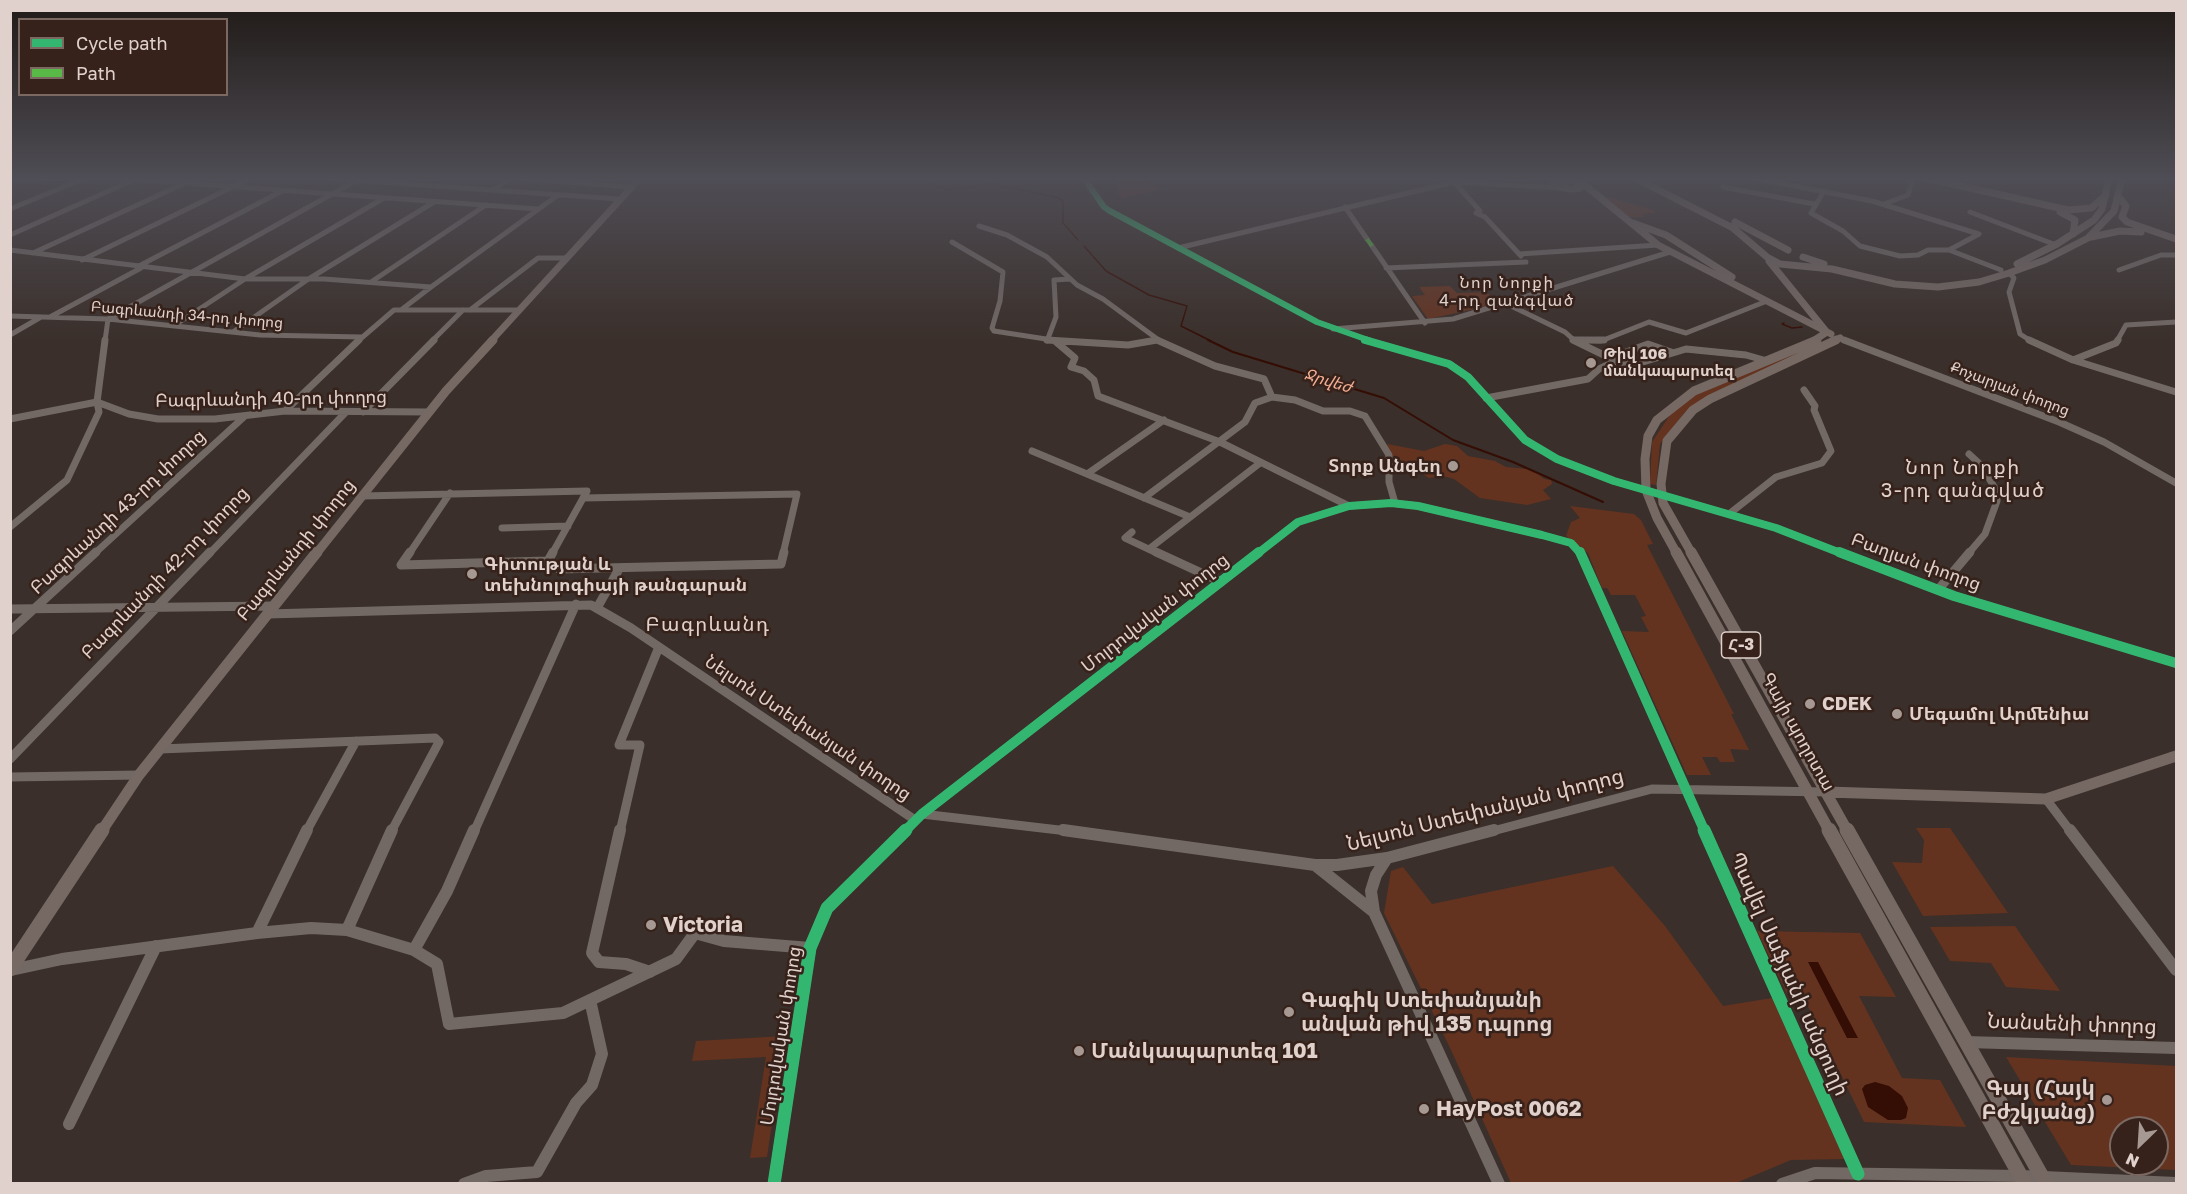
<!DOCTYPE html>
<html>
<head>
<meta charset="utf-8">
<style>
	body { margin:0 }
	#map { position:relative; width:2187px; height:1194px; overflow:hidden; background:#3a2f2a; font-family:"Golos Text",sans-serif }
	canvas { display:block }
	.frame { position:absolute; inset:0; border:12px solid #e0d1cc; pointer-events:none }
	.legend { position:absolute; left:18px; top:18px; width:210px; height:78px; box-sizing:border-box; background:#36221a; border:2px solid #7a6861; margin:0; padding:8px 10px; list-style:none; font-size:18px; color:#e0d1cc }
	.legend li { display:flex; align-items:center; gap:12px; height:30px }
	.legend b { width:30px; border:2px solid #7a6861 }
	.north { position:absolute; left:2109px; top:1116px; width:60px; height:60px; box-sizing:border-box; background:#36221a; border:2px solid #7a6861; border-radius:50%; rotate:205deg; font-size:16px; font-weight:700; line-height:24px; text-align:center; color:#e0d1cc }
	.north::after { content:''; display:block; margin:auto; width:21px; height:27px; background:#a69893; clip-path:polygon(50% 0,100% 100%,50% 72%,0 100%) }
</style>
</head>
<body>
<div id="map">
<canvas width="2187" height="1194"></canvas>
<div class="frame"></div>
<ul class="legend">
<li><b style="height:8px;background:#33b770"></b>Cycle path</li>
<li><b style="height:8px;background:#58b947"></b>Path</li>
</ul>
<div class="north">N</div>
</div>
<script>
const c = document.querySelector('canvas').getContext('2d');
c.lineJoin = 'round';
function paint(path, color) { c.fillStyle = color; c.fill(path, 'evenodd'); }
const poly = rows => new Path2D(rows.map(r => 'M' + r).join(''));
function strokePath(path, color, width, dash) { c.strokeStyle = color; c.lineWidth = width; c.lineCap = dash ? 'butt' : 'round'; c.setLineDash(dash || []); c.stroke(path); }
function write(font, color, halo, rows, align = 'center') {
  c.font = font + ' "Golos Text","Noto Sans Armenian",sans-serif'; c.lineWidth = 5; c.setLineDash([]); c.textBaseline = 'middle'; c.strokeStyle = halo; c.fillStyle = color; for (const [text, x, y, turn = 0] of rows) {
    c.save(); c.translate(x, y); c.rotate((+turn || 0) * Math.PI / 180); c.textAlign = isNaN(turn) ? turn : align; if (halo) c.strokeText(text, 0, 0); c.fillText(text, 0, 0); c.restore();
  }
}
paint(poly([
	[1117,179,1142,179,1161,189,1121,198,1115,181],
	[1604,196,1653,210,1655,213,1642,214,1645,217,1629,217],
	[1450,286,1457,293,1487,292,1498,304,1428,319,1412,296,1425,295,1419,287],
	[1814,345,1817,347,1715,392,1685,412,1660,444,1656,485,1650,484,1652,442,1670,415,1693,396],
	[1387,444,1424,451,1445,444,1457,446,1468,456,1495,461,1506,467,1527,469,1537,473,1544,479,1551,480,1552,484,1543,490,1551,499,1527,505,1480,498,1454,479,1443,476,1429,478,1413,468,1396,463],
	[1570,506,1634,514,1641,520,1653,544,1647,545,1734,714,1731,714,1749,750,1730,749,1735,762,1720,762,1717,757,1702,757,1711,775,1687,775,1622,631,1649,632,1641,617,1646,616,1635,595,1611,595,1607,588,1602,588,1588,553,1566,536,1571,522,1580,518],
	[1916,828,1950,828,2008,913,1923,916,1892,862,1922,863,1924,840],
	[1613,866,1665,926,1723,1006,1772,998,1845,1159,1791,1160,1736,1183,1511,1183,1452,1052,1384,913,1391,871,1403,867,1432,904],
	[2015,926,2060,991,2006,987,1991,963,1950,961,1930,927],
	[1757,931,1860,933,1896,997,1859,996,1902,1078,1940,1080,1966,1127,1864,1122,1802,994,1787,994],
	[785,1036,767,1157,750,1158,766,1057,692,1061,696,1041],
	[2006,1057,2176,1066,2176,1170,2071,1165],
	[2121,1128,2157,1128,2157,1164,2121,1164]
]), '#643320');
paint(poly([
	[1808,962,1818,962,1858,1038,1847,1038],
	[1875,1082,1889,1086,1902,1096,1908,1108,1906,1118,1901,1120,1888,1120,1868,1107,1862,1089,1865,1085]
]), '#340d04');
strokePath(poly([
	[917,178,947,190,992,184,1056,197,1063,201,1063,223,1078,240],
	[1084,246,1106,271,1149,295,1187,306,1181,326,1211,341],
	[1784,323,1782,324,1792,328,1802,327]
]), '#340d04', 1.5);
strokePath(poly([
	[1208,340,1233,352,1384,398,1453,440,1513,462,1603,502]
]), '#340d04', 2);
strokePath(poly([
	[78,178,104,178],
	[117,178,538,209],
	[323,178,619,199],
	[515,178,631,187],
	[1084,178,1104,207,1110,211,1317,322,1371,341],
	[1753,178,1872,201,1979,234,1949,250],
	[10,180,64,178],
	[1454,182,1480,211,1476,213,1485,217,1521,256],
	[1723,187,1814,204],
	[493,190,512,178],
	[1824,191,1811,213,1843,231,1860,246,1900,256,1918,255,1928,250,1949,250,2001,270],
	[1884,204,1908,195,1912,182,1904,178],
	[1345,207,1367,239],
	[10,209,83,179],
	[1970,212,2056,245],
	[979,226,1007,235,1047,257,1077,285,1103,299,1160,341],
	[10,235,133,180],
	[952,242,1003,272,1000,301,992,328,994,331,1059,341],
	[1372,246,1425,323],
	[1178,248,1454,182,1563,188],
	[10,250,245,279,324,279,431,287,401,310,519,310],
	[33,253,185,183],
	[1519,254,1658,245],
	[82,260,251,178],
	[137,267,282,191],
	[1386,268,1526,262],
	[2119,270,2161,255,2176,255],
	[2009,273,2014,278,2009,292,2020,334,2031,341],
	[371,282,486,205],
	[431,287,558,195],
	[1507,304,1565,332,1575,341],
	[470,310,538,258,566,258],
	[10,316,108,319,260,335,362,337],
	[50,317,141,268],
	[175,325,245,279,384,198],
	[1333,329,1453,319,1670,252],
	[233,332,307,280,434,202],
	[10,335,41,317],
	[1840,338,1848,341],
	[1574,340,1601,341,1649,322,1686,333,1767,301],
	[105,341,108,319,357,180],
	[358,341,394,310,401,310],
	[432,341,463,310],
	[1047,341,1056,317,1054,280,1070,279],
	[1150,341,1157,340],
	[2117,341,2126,325,2176,322]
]), '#726965', 5);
strokePath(poly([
	[1047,340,1128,345,1157,340],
	[1157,340,1215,366,1264,379,1272,397],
	[1365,340,1449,364,1468,377,1525,440,1557,459,1614,481,1776,528,1843,554],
	[1573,340,1616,361],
	[1574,340,1604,340],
	[1844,340,2059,422,2104,442,2176,483],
	[2029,340,2073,360,2176,392],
	[1055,341,1075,358,1071,367,1084,371,1094,380,1098,396,1220,442,1349,506],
	[1610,358,1648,344,1671,352],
	[2073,360,2116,343,2118,340],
	[1486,398,1588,379,1599,369,1616,361,1633,365,1686,349,1746,355,1767,361],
	[285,411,359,340],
	[363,412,434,340],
	[10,419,97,402,129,414,158,419,215,419,285,411,429,412],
	[1032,451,1190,517],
	[1087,474,1164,420],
	[362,496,587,491,552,554],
	[583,498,797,494,783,554],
	[1144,498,1245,422,1255,403,1272,397,1295,400,1323,411,1350,411,1365,416,1389,455,1389,482,1395,503],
	[1729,514,1776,477,1822,463,1831,451,1814,410,1815,406,1804,390],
	[10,527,67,480,99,412,97,402,105,340],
	[502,528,568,526],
	[1132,532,1125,538,1159,554],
	[1149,549,1260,463],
	[94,554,245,416],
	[209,554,346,412],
	[409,554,450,493],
	[1257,554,1298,522,1349,506,1391,503,1418,506,1542,535,1571,543,1581,554],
	[1968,554,1985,534,1997,501,1997,492,1982,466,1969,454]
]), '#726965', 7);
strokePath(poly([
	[1156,552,1221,582],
	[1580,552,1705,832],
	[1839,552,1954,596,2176,663],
	[548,561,553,552],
	[401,565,548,561,559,569,781,564,784,552],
	[401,565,410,552],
	[1938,590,1970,552],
	[597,608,619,569],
	[10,609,274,606],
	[268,614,591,605,631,628,915,820],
	[10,631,96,552],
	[160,749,435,738,439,742,391,832],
	[10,759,210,552],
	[10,777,139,775],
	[2046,799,2071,832],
	[922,814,1076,832],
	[306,832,356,741],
	[474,832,576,604],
	[620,832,640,745,619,745,659,647],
	[904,832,922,814,1259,552],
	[1489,832,1652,789,1827,792]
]), '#726965', 9);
strokePath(poly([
	[620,830,592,953,599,962,626,964,650,972],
	[1063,830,1315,865,1337,865,1387,858,1494,830],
	[1704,830,1858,1174],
	[2070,830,2176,970],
	[1387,858,1376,875,1371,891,1374,912,1499,1184],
	[1315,865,1374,912],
	[347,930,392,830],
	[257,933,307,830],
	[414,950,447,891,474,830],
	[11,970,62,959,257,933,311,928,347,930,414,950,437,964,449,1024,563,1013,676,959,695,933,724,941,810,948],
	[1966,1042,2176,1048],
	[69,1124,156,946],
	[464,1184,486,1176,537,1172,576,1103,592,1085,602,1054,590,1000],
	[774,1184,810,948,827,908,906,830],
	[1782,1184,1815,1173,2021,1176,2176,1183]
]), '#726965', 12);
strokePath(poly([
	[1635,178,1733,228,1767,257,1780,264,1832,269,1895,284,1938,287,1979,282,2009,273,2045,260,2088,238,2114,211,2122,178],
	[1926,178,2068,210,2091,208,2106,195],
	[1581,184,1580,188,1572,189,1559,187,1554,183,1568,180,1574,181,1586,186,1658,245,1831,334],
	[2119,197,2126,206,2122,217,2127,222,2176,239],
	[2060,212,2075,220,2073,234],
	[1735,222,1788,250],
	[1633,223,1666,235,1732,277],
	[2091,237,2120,231,2141,232],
	[1803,257,1824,264],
	[1769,261,1825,330],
	[2017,264,2057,244,2094,220,2102,209,2109,178],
	[491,341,640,178],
	[1813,341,1827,332],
	[1833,341,1840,338]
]), '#766964', 7);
strokePath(poly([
	[316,554,446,391,493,340],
	[1677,554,1657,518,1646,490,1645,459,1648,436,1657,420,1694,391,1817,340],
	[1692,554,1663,503,1661,484,1667,441,1693,410,1710,399,1836,340]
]), '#766964', 9);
strokePath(poly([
	[1676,552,1830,832],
	[1691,552,1848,832],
	[1827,792,2046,799,2176,756],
	[101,832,139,775,317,552]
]), '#766964', 11);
strokePath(poly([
	[1829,830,2025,1184],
	[1847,830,2046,1184],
	[10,969,102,830]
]), '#766964', 15);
strokePath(poly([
	[1367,239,1372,246]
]), '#58b947', 4.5, [10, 4.5]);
strokePath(poly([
	[1084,178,1104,207,1110,211,1317,322,1371,341]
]), '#33b770', 6);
strokePath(poly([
	[1365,340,1449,364,1468,377,1525,440,1557,459,1614,481,1776,528,1843,554],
	[1257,554,1298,522,1349,506,1391,503,1418,506,1542,535,1571,543,1581,554]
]), '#33b770', 8);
strokePath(poly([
	[1580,552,1705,832],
	[1839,552,1954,596,2176,663],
	[904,832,922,814,1259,552]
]), '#33b770', 10);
strokePath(poly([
	[1704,830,1858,1174],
	[774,1184,810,948,827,908,906,830]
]), '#33b770', 13);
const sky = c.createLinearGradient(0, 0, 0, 345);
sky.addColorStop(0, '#201a17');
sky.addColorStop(0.52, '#4f4d55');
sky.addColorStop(1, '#4f4d5500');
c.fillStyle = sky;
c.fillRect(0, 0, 2187, 345);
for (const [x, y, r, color] of [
	[1591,363,6,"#a69893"],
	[1453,466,6,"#a69893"],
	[472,574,6,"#a69893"],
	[1810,704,6,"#a69893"],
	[1897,714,6,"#a69893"],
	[651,925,6,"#a69893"],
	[1289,1012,6,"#a69893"],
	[1079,1051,6,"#a69893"],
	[2107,1100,6,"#a69893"],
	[1424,1109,6,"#a69893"]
]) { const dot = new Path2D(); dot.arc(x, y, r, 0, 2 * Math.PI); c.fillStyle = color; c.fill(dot); strokePath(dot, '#36221a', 2); }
write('15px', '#e0d1cc', '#36221a', [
	["Բագրևանդի 34-րդ փողոց",187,315,5],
	["Քոչարյան փողոց",2010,389,21]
]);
write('bold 15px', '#e0d1cc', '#36221a', [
	["Թիվ 106",1603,354],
	["մանկապարտեզ",1603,371]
], 'left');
c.letterSpacing = '1.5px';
write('16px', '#e0d1cc', '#36221a', [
	["Նոր Նորքի",1507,283],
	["4-րդ զանգված",1507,301]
]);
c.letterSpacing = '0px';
write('italic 16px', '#f2ae94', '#36221a', [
	["Ջրվեժ",1328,381,17]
]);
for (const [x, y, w] of [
	[1741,645,39]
]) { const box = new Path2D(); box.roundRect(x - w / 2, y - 13, w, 26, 4.5); c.fillStyle = '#36221a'; c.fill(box); strokePath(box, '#e0d1cc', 1.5); }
write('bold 16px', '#e0d1cc', null, [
	["Հ-3",1741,645]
]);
write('18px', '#e0d1cc', '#36221a', [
	["Բագրևանդի 40-րդ փողոց",271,399,-1],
	["Բագրևանդի 43-րդ փողոց",118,512,-43],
	["Բագրևանդի փողոց",296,550,-51],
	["Բաղյան փողոց",1916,562,20],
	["Բագրևանդի 42-րդ փողոց",165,573,-46],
	["Մոլդովական փողոց",1155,613,-38],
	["Նելսոն Ստեփանյան փողոց",808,728,34],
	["Գայի պողոտա",1798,732,61],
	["Մոլդովական փողոց",781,1036,-81]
]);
write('bold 18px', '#e0d1cc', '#36221a', [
	["Տորք Անգեղ",1441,466,"right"],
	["Գիտության և",484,564],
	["տեխնոլոգիայի թանգարան",484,585],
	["CDEK",1822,704],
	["Մեգամոլ Արմենիա",1909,714]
], 'left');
c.letterSpacing = '1.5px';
write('20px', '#e0d1cc', '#36221a', [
	["Նոր Նորքի",1963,468],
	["3-րդ զանգված",1963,491],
	["Բագրևանդ",708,625]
]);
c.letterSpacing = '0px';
write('21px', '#e0d1cc', '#36221a', [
	["Նելսոն Ստեփանյան փողոց",1485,810,-14],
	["Պավել Սաֆյանի անցուղի",1789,974,66],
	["Նանսենի փողոց",2072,1024,2]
]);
write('bold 21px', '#e0d1cc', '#36221a', [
	["Victoria",663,925],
	["Գագիկ Ստեփանյանի",1301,1000],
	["անվան թիվ 135 դպրոց",1301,1024],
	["Մանկապարտեզ 101",1091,1051],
	["Գայ (Հայկ",2095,1088,"right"],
	["Բժշկյանց)",2095,1112,"right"],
	["HayPost 0062",1436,1109]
], 'left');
</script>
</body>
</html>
